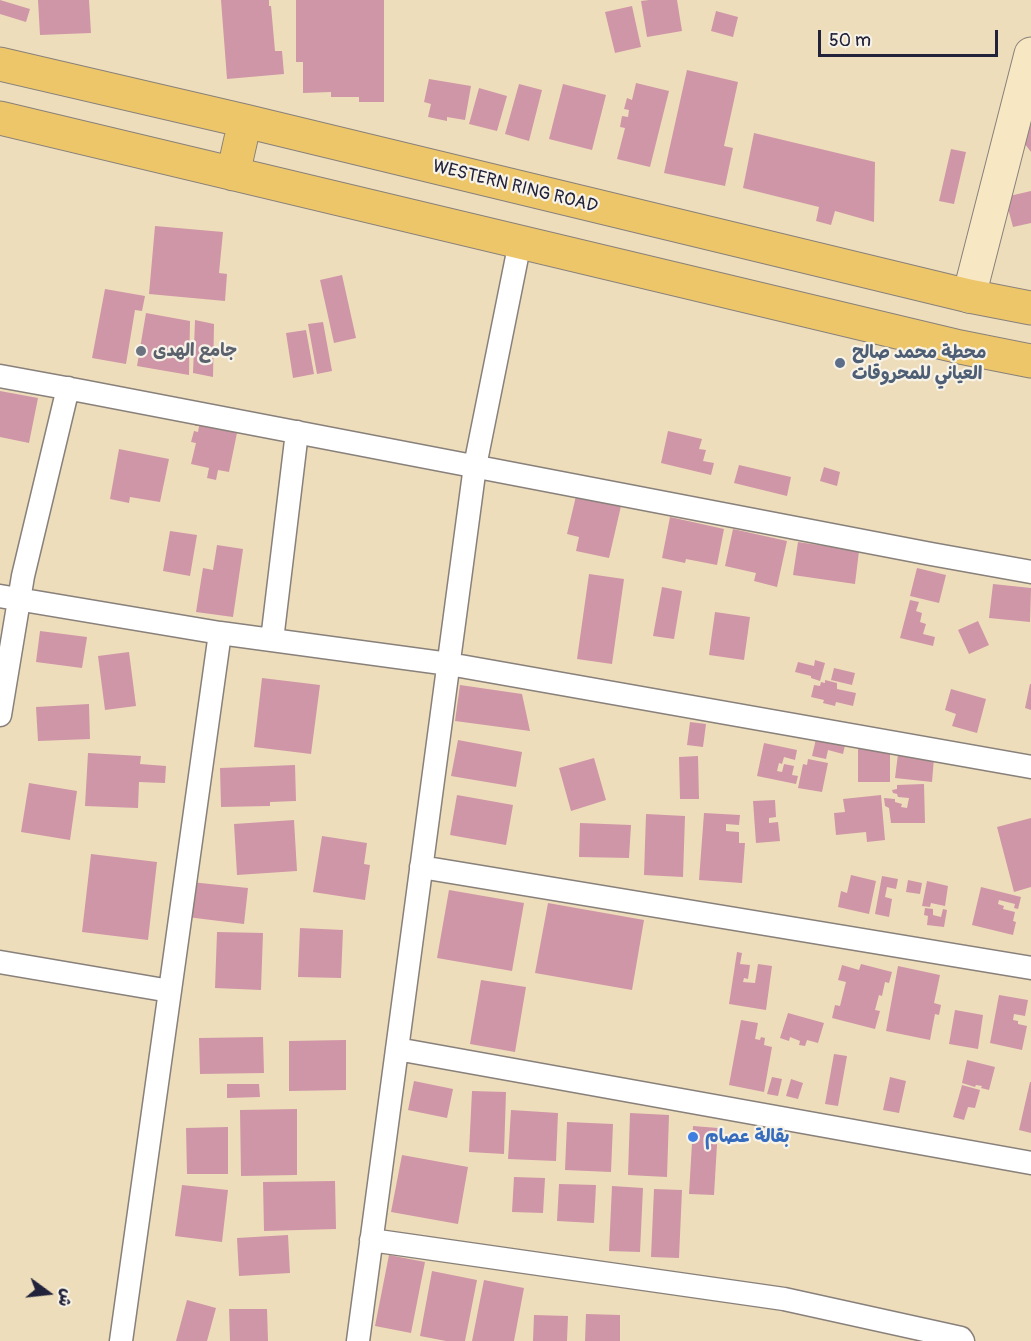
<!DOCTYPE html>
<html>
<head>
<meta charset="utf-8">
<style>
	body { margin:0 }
	#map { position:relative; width:1031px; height:1341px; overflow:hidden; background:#edb; font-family:Pangolin,"Playpen Sans Arabic",sans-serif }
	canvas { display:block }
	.north { position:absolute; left:18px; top:1263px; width:60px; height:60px; -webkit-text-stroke:4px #f7f3e8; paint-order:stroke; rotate:105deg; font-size:16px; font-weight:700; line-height:24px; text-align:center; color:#22223b }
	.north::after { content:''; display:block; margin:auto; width:21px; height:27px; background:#22223b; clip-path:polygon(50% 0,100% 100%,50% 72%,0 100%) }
	.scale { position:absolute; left:818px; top:30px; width:180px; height:27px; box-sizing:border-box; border:3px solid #22223b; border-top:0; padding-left:8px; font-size:18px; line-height:21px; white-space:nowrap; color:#22223b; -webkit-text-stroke:4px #f7f3e8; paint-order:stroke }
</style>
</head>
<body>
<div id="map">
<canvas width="1031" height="1341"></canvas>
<div class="north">ش</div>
<div class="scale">50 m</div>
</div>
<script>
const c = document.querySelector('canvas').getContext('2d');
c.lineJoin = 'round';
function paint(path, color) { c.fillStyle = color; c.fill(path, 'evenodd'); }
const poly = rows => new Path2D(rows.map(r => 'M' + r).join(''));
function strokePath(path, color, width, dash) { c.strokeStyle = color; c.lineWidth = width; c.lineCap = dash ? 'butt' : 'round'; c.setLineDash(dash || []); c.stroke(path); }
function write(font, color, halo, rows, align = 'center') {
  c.font = font + ' Pangolin,"Playpen Sans Arabic",sans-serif'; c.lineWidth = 4.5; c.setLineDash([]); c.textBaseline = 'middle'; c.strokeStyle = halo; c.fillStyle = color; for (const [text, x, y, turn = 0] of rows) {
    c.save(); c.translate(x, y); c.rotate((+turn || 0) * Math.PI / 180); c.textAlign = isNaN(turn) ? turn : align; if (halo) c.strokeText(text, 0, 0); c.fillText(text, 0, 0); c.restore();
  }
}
paint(poly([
	[0,0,30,9,26,22,0,14],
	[38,0,89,0,91,33,40,35],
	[221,0,269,0,269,6,271,6,275,51,282,51,284,74,227,79],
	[296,0,384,0,384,102,359,102,359,97,331,97,331,92,303,93,303,62,296,62],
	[649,0,677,0,682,31,647,37,641,1],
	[632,6,641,47,615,53,605,12],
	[716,11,738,17,733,37,711,31],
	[687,70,738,82,724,146,733,148,725,186,664,173],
	[429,79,471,86,465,120,447,117,447,121,428,117,431,104,424,102],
	[636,83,669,91,650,167,617,159,625,128,620,127,622,116,628,117,629,110,624,109,627,98,632,100],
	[519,84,542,90,529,141,505,134],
	[563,84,606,95,592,150,549,139],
	[479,88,507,96,497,131,469,124],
	[1031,125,1031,152,1018,135],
	[754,133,875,162,874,222,835,211,831,225,816,221,819,207,743,188],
	[951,149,966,152,954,204,939,201],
	[1031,191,1031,223,1013,227,1005,197],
	[155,226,223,232,219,273,227,274,225,301,149,294],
	[342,275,356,338,334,343,320,280],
	[105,289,145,296,142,311,135,310,126,364,92,358],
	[146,313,190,321,189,375,137,366],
	[195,320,214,324,213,377,193,373],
	[323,322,332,371,317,374,308,324],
	[306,330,314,374,293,378,286,333],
	[0,391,38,398,29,443,0,437],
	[196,420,238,428,229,472,218,470,216,480,207,478,209,468,191,464,196,443,191,442,194,431,198,432,199,426,195,426],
	[668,431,702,439,699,449,706,450,703,461,714,463,711,475,661,463],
	[119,449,169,459,160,502,130,497,129,503,110,499],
	[739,465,791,477,787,496,734,483],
	[824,467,840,472,837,486,820,481],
	[576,496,621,506,609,558,576,551,579,537,567,534],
	[670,517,724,529,717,565,686,559,685,563,662,558],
	[733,529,787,541,777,587,754,581,756,573,725,566],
	[170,531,197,535,190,576,163,571],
	[798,542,859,551,855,584,793,575],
	[217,545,243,549,233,617,196,612,203,568,213,570],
	[917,568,946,575,939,603,910,596],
	[589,574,624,579,612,664,577,659],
	[993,584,1031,588,1030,622,989,618],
	[662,587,682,591,674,639,653,636],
	[910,600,919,602,916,611,922,613,920,622,926,624,923,634,935,637,933,646,900,638],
	[715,612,750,617,744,660,709,655],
	[978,621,989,645,969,654,958,630],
	[40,631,87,637,82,668,36,662],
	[129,652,136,706,105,710,98,656],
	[815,660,825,663,820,681,811,678,811,676,795,672,798,662,814,666],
	[834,668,855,673,852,685,831,680],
	[262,678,320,685,311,754,254,747],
	[825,680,837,683,837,689,856,693,853,706,836,702,835,706,823,703,824,700,811,697,814,685,820,686,821,682,825,683],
	[1030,684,1031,684,1031,710,1025,708],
	[460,685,522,694,530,731,455,721],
	[951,689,986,699,977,733,952,726,956,714,945,710],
	[89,704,90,739,38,741,36,707],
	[690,722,706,724,703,747,687,745],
	[816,739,845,745,843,754,828,750,826,759,812,756],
	[458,740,522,752,516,787,451,776],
	[764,743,797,750,795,760,784,757,782,764,779,763,777,771,782,772,784,764,794,766,792,775,798,776,796,784,757,776],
	[858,748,890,748,890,782,858,782],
	[88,753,141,756,140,764,166,766,165,783,139,782,138,808,85,806],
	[898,754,934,758,932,782,895,778],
	[698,756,699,799,680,799,679,757],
	[594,758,606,800,571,811,559,768],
	[808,759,828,763,822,792,798,788,803,764,807,765],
	[295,765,296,801,270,802,270,806,221,807,220,768],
	[29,783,77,791,70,840,21,832],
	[924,784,925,823,891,823,889,808,885,806,884,798,895,799,895,802,902,804,901,807,907,808,909,798,898,797,897,794,893,793,892,790,897,789,897,785],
	[457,795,513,805,506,845,450,835],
	[881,795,885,840,867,842,866,832,836,835,834,813,845,812,843,799],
	[775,800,776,817,769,818,769,823,778,822,780,841,756,843,753,801],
	[704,813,740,815,739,825,726,824,726,831,739,832,739,843,745,843,742,883,699,880],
	[646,814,685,816,683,877,644,875],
	[1031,818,1031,887,1014,892,997,827],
	[294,820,297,871,237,875,234,824],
	[580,823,631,825,629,858,579,857],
	[322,836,367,843,364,864,370,865,365,900,313,892],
	[91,854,157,862,148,940,82,932],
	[851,875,876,881,869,914,838,907,841,891,847,893],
	[882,876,898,879,896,889,887,887,885,897,892,899,889,917,875,914],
	[908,880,922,883,920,894,906,892],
	[927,881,948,886,945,906,931,903,930,907,922,906],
	[191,882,248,888,244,924,187,917],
	[981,887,1021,897,1018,909,1014,908,1015,904,999,900,998,904,1004,906,1003,909,1015,912,1013,921,1016,922,1013,935,972,925],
	[449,890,524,903,512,971,437,958],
	[548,903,644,920,632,990,535,973],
	[925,908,933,909,933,915,941,917,943,909,947,910,944,927,927,925,928,916,924,915],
	[300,928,343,930,341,978,298,977],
	[217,932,263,933,261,990,215,988],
	[737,952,742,953,740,964,750,965,748,979,744,978,743,982,755,983,758,964,772,966,766,1010,729,1004],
	[861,964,892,972,889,983,885,982,882,996,879,995,875,1010,880,1011,875,1029,832,1018,835,1005,840,1006,846,982,838,980,842,965,859,970],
	[898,966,940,975,934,1003,941,1005,939,1015,935,1014,930,1040,886,1031],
	[481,980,526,987,515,1052,470,1044],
	[999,995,1028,1000,1025,1016,1014,1014,1013,1020,1018,1021,1018,1024,1027,1026,1022,1050,990,1043],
	[955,1010,983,1015,978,1049,949,1044],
	[788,1013,824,1023,818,1043,807,1040,805,1046,799,1045,800,1041,790,1037,789,1041,780,1038],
	[741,1020,758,1023,755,1039,760,1040,761,1037,765,1038,764,1045,772,1047,764,1092,729,1085],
	[263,1037,264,1073,200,1074,199,1038],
	[346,1040,346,1090,289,1091,289,1041],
	[834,1054,847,1056,838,1106,825,1104],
	[967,1060,995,1067,989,1090,981,1088,982,1086,976,1085,975,1087,962,1083],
	[772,1077,782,1079,778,1096,767,1094],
	[890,1077,906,1081,899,1113,883,1110],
	[791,1079,803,1083,798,1099,786,1096],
	[414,1081,453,1089,447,1118,408,1110],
	[1030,1082,1031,1082,1031,1133,1019,1130],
	[227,1084,259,1084,260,1097,227,1098],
	[962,1085,980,1090,975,1108,968,1107,964,1120,953,1117],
	[472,1091,506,1092,504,1154,469,1152],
	[297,1109,297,1175,241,1176,240,1110],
	[511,1110,558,1113,556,1161,508,1159],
	[630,1113,669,1115,667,1177,628,1175],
	[567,1122,613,1124,611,1172,565,1170],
	[693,1126,718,1128,714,1195,689,1194],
	[228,1127,228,1174,187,1174,186,1128],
	[402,1155,468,1167,458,1224,391,1212],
	[514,1177,545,1178,543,1213,512,1212],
	[335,1181,336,1229,264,1231,263,1182],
	[559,1184,596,1185,594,1223,557,1221],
	[182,1185,228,1190,222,1242,175,1236],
	[612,1186,643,1188,640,1252,609,1251],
	[654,1189,682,1190,679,1258,651,1257],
	[288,1235,290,1273,239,1276,237,1238],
	[389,1255,425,1262,411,1333,375,1326],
	[432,1271,477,1280,465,1341,446,1341,420,1336],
	[484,1280,524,1288,514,1341,472,1341],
	[187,1300,216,1308,207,1341,176,1341],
	[229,1309,267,1309,268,1341,230,1341],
	[586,1314,620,1315,620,1341,585,1341],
	[534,1315,568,1316,567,1341,533,1341]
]), '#cf96a7');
const street = poly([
	[0,376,82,391,931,554,1031,572],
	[0,596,220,633],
	[272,640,297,432],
	[0,715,23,576,68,388],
	[421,867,1031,968],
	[0,962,170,991],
	[397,1049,1031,1163],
	[371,1240,784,1299,961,1338,963,1341],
	[121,1341,220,633,449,664,1031,767],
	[358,1341,475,466,520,242]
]);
const secondary = poly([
	[969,296,1031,54]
]);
const primary = poly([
	[0,64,245,121,969,296,1031,308],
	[0,118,960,347,1031,361],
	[233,174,245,121]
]);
strokePath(street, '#88807b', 25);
strokePath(secondary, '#88807b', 35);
strokePath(primary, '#88807b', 35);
strokePath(street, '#fff', 22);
strokePath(secondary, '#f7e8c3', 33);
strokePath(primary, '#ecc669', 33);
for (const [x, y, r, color] of [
	[141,351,6,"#6b7280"],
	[840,363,6,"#5c6f8a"],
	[693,1137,6,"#3f7fe0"]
]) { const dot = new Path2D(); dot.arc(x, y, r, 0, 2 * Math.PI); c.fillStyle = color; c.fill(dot); strokePath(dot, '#f7f3e8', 2); }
write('18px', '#22223b', '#f7f3e8', [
	["WESTERN RING ROAD",515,187,14]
]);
write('bold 18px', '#5b616d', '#f7f3e8', [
	["جامع الهدى",153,351]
], 'left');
write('bold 18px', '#4e5e75', '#f7f3e8', [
	["محطة محمد صالح",852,353],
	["العياني للمحروقات",852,374]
], 'left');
write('bold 18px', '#366cbe', '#f7f3e8', [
	["بقالة عصام",705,1137]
], 'left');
</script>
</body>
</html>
